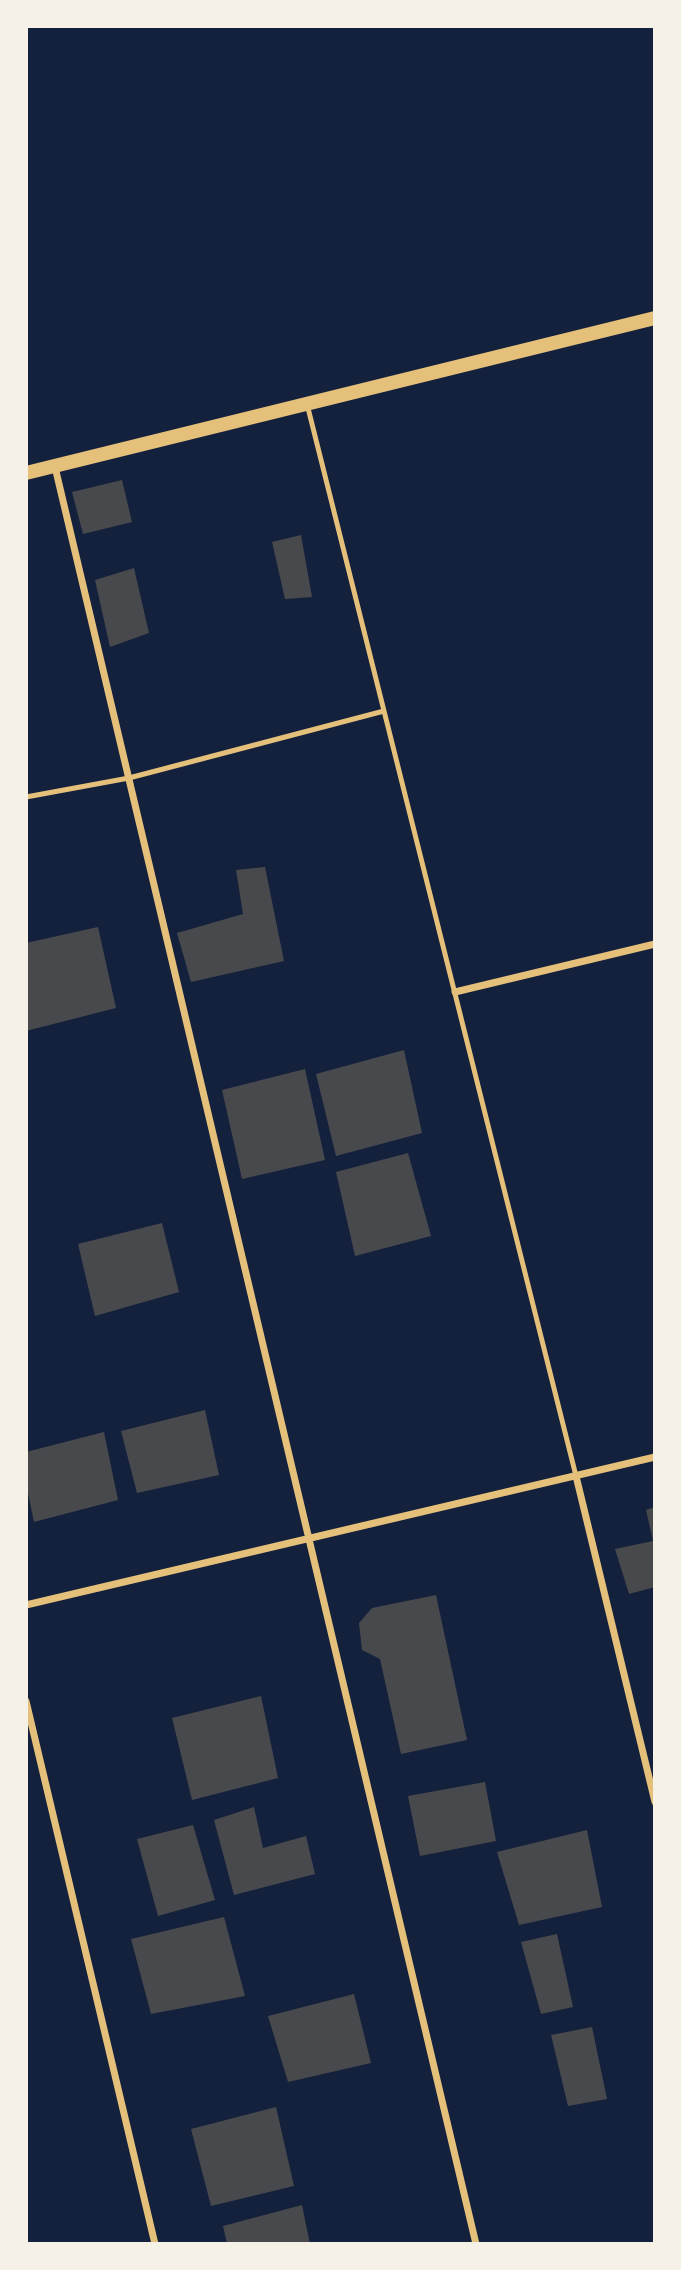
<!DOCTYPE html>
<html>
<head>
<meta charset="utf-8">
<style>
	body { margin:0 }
	#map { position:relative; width:681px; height:2270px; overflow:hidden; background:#14213d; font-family:"Roboto Condensed",sans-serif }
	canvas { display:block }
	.frame { position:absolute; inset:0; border:28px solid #f6f1e7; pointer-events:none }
</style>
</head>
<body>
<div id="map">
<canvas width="681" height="2270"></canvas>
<div class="frame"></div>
</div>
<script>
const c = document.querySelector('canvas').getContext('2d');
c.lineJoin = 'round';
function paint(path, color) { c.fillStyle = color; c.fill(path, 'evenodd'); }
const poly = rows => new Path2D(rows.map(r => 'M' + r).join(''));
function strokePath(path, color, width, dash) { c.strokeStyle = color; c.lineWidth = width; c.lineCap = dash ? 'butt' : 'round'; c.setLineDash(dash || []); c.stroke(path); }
paint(poly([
	[122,480,132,522,83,534,72,492],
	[301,535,312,597,285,599,272,542],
	[134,568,149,633,110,647,95,580],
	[265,867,284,961,191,982,177,933,243,914,236,870],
	[98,927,116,1008,26,1031,26,943],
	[404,1050,422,1133,336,1156,316,1074],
	[305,1069,325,1160,242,1179,222,1090],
	[408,1153,431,1236,355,1256,336,1172],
	[162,1223,179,1292,95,1316,78,1244],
	[205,1410,219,1475,137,1493,121,1431],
	[104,1432,118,1500,34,1522,26,1484,26,1452],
	[655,1507,655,1587,629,1594,615,1549,653,1541,646,1510],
	[436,1595,467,1740,401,1754,380,1659,362,1650,359,1623,372,1608],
	[261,1696,278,1778,192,1800,172,1718],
	[485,1782,496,1841,420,1856,408,1796],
	[254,1807,263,1848,306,1836,315,1874,234,1895,214,1820],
	[193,1825,215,1900,158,1916,137,1839],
	[587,1830,602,1907,519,1925,497,1852],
	[224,1917,245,1996,151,2014,131,1939],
	[557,1934,573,2007,541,2014,521,1942],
	[354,1994,371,2063,288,2082,268,2016],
	[592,2027,607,2099,568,2106,551,2035],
	[276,2107,294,2186,211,2206,191,2129],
	[302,2205,310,2244,227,2244,223,2226]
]), '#48494c');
strokePath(poly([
	[307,404,576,1476],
	[26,797,129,778,384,711]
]), '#e5c07b', 5);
strokePath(poly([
	[55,467,476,2244],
	[455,992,655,944],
	[576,1476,655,1802],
	[26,1605,655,1457],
	[26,1701,155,2244]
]), '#e5c07b', 7);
strokePath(poly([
	[26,473,655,318]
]), '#e5c07b', 14);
</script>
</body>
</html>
